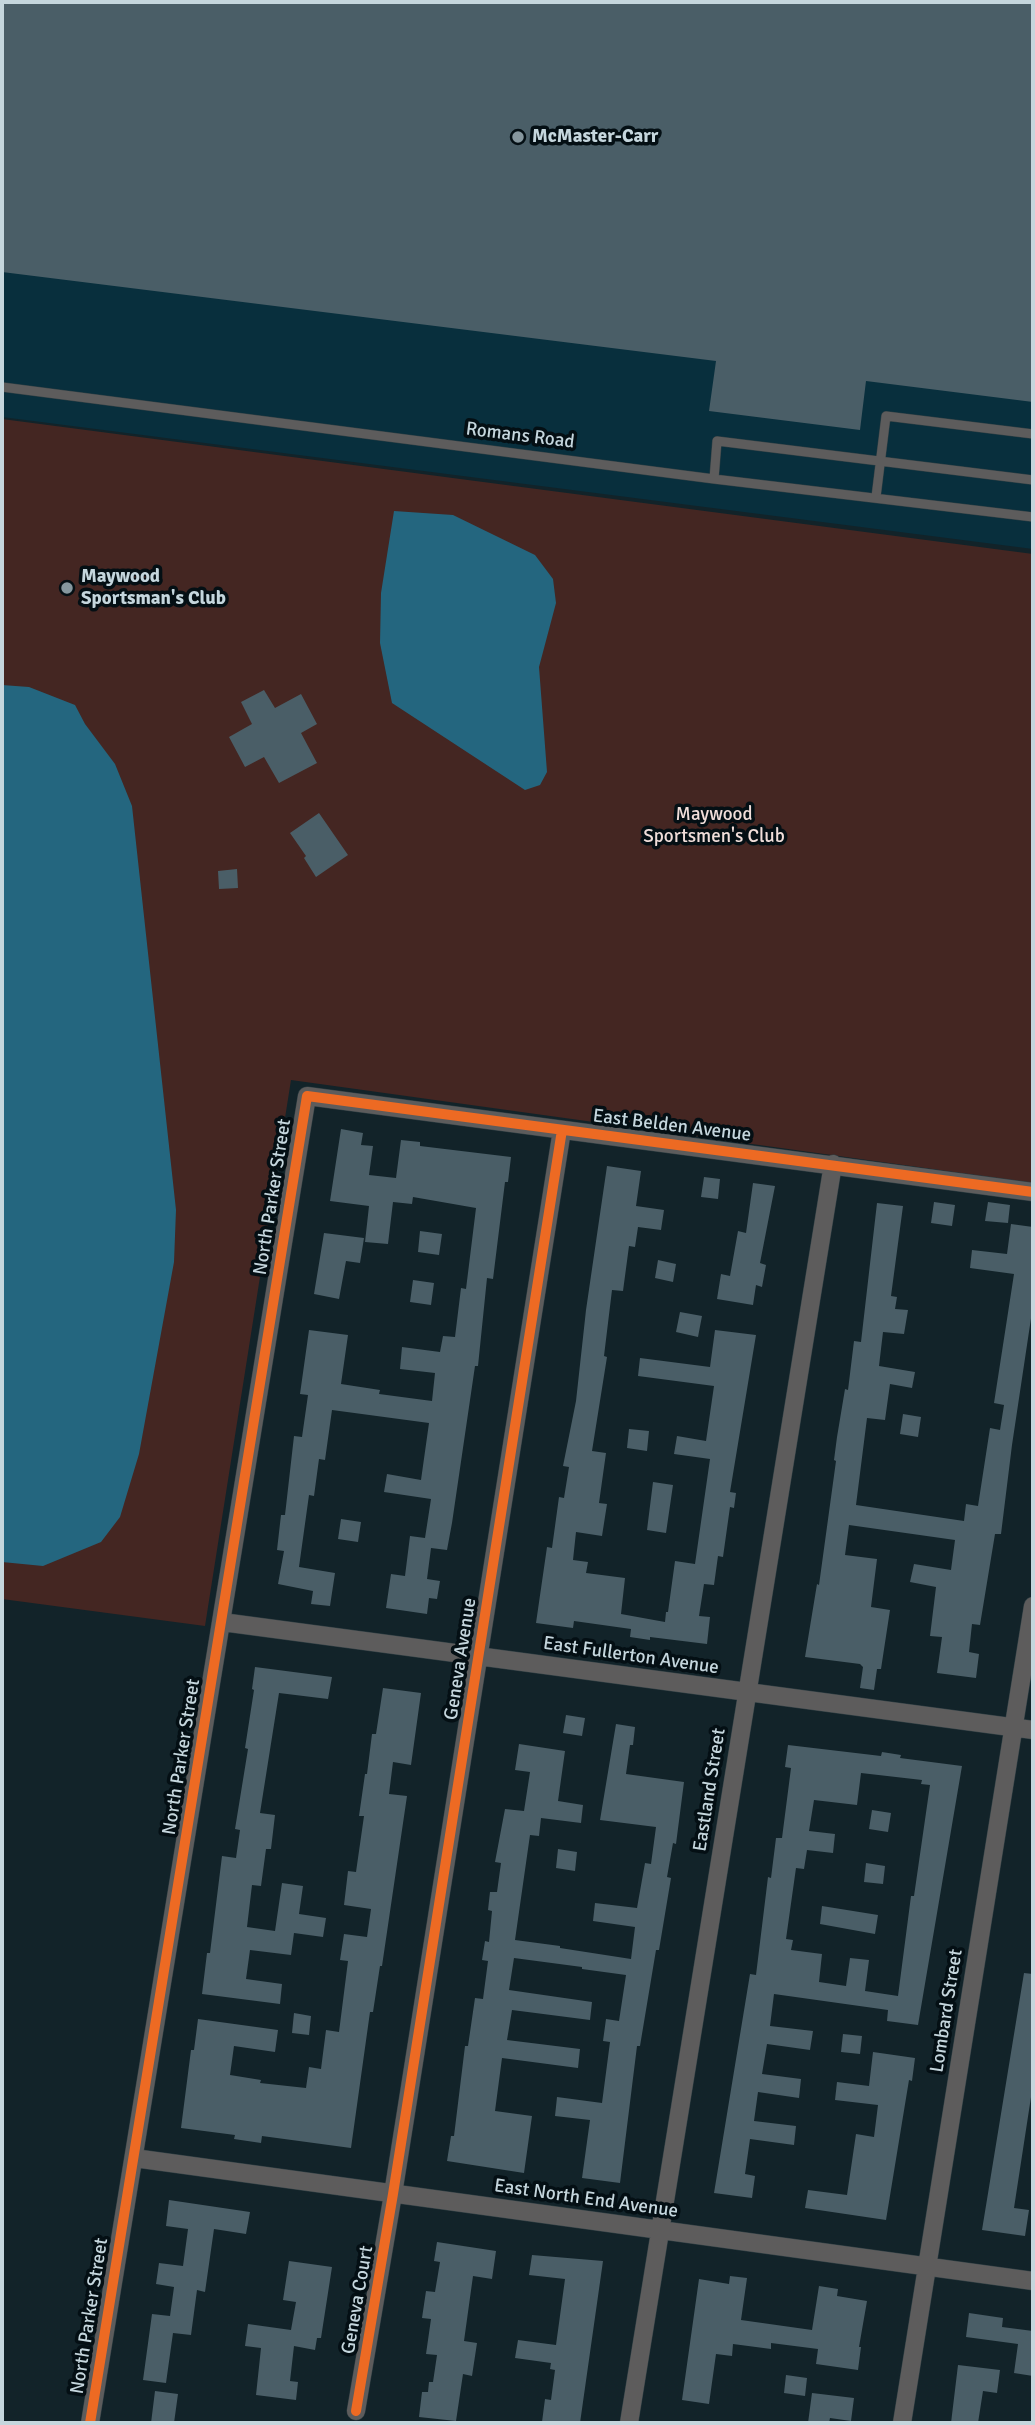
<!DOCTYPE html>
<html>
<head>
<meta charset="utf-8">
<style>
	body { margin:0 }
	#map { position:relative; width:1035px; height:2425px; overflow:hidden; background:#122329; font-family:Signika,sans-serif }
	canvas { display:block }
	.frame { position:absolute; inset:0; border:4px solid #c5d6dd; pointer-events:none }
</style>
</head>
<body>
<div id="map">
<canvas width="1035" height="2425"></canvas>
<div class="frame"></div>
</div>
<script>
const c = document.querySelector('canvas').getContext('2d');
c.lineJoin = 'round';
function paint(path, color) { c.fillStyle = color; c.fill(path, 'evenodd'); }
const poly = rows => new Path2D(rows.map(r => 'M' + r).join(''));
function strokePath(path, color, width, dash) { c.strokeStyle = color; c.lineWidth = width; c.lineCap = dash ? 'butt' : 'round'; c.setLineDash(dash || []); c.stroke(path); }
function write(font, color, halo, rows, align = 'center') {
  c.font = font + ' Signika,sans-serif'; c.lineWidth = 7; c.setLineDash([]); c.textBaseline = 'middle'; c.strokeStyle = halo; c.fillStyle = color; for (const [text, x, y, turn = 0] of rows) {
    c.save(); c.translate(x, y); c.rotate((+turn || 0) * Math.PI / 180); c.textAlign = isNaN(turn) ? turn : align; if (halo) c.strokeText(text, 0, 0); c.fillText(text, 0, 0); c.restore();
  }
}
paint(poly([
	[2,2,1033,2,1033,549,2,417]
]), '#082f3d');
paint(poly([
	[2,419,1033,554,1033,1183,291,1080,205,1626,2,1599]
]), '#442622');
paint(poly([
	[394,511,453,515,535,555,553,579,556,603,539,667,547,772,540,785,525,790,392,703,380,643,381,593],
	[2,685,29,687,75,705,85,724,115,764,132,806,176,1210,174,1262,139,1454,120,1517,101,1542,43,1566,2,1562]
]), '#24667f');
paint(poly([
	[2,2,1033,2,1033,402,866,381,860,430,709,411,716,361,2,272],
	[264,690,275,708,301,694,317,724,301,733,317,763,279,783,264,757,245,767,229,737,252,724,241,702],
	[319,813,348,855,316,877,304,858,306,856,290,833],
	[237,869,238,888,219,889,218,871],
	[341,1129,363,1133,361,1145,373,1146,369,1175,396,1178,401,1140,420,1142,420,1146,511,1157,508,1182,505,1182,493,1279,487,1278,478,1366,475,1366,452,1523,447,1550,431,1548,427,1579,440,1581,437,1599,429,1598,427,1614,386,1608,391,1574,405,1576,410,1536,425,1538,431,1499,384,1492,387,1474,421,1480,429,1423,332,1410,325,1460,319,1459,314,1496,309,1495,299,1567,335,1573,330,1606,311,1604,313,1591,278,1584,284,1551,277,1550,281,1515,285,1515,294,1436,302,1437,308,1395,300,1394,309,1330,348,1335,341,1384,380,1390,379,1394,432,1401,435,1373,400,1369,402,1347,440,1352,443,1336,455,1337,461,1288,466,1289,476,1208,413,1197,412,1204,393,1202,388,1244,365,1242,369,1206,330,1201],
	[607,1166,641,1171,636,1206,664,1210,661,1230,638,1227,635,1247,629,1246,623,1291,612,1290,604,1356,607,1357,592,1451,606,1453,599,1503,607,1504,602,1536,576,1532,573,1560,588,1562,586,1573,625,1578,621,1614,665,1622,666,1612,668,1612,675,1561,695,1564,710,1459,674,1454,677,1436,706,1441,714,1386,638,1376,640,1358,710,1367,715,1330,756,1335,730,1492,736,1493,734,1508,730,1507,723,1557,718,1556,714,1585,704,1584,699,1616,710,1617,707,1644,650,1637,650,1640,630,1637,631,1629,574,1621,573,1628,536,1623,547,1547,552,1548,559,1497,564,1498,569,1467,563,1466,576,1401,586,1310],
	[704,1177,720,1179,718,1199,701,1197],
	[753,1183,775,1186,760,1263,766,1265,762,1287,756,1285,753,1305,717,1299,721,1274,730,1276,738,1231,746,1233],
	[934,1202,955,1205,952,1226,931,1223],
	[988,1202,1010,1205,1008,1223,985,1221],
	[877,1203,903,1206,891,1296,897,1297,895,1309,908,1310,904,1334,883,1332,879,1366,915,1372,912,1388,890,1384,885,1420,867,1418,856,1505,964,1521,966,1504,978,1506,990,1428,1000,1430,1004,1405,994,1403,1014,1274,970,1268,972,1250,1007,1254,1011,1224,1033,1227,1033,1305,1012,1445,1001,1534,995,1534,980,1625,972,1624,969,1652,979,1654,976,1678,937,1673,942,1637,930,1636,936,1587,910,1582,914,1564,951,1570,955,1540,849,1525,845,1555,877,1559,871,1607,890,1610,881,1669,877,1669,874,1690,860,1688,863,1667,860,1664,805,1657,817,1584,819,1585,836,1461,834,1460,837,1437,845,1389,848,1390,854,1341,861,1342],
	[420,1231,442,1234,439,1255,418,1252],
	[324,1233,364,1238,360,1263,346,1261,339,1299,314,1294],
	[658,1260,676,1264,673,1282,655,1278],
	[413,1280,434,1283,431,1305,410,1302],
	[680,1312,702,1316,698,1337,676,1332],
	[903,1414,921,1417,918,1437,900,1434],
	[629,1429,649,1431,647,1451,627,1448],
	[653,1482,673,1485,666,1533,647,1530],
	[341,1519,361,1522,358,1542,338,1539],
	[255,1667,332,1677,328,1699,279,1693,260,1813,275,1815,271,1849,266,1849,261,1886,252,1885,247,1927,275,1931,282,1883,303,1886,299,1914,326,1918,323,1937,294,1933,291,1955,250,1950,246,1979,282,1984,280,2004,202,1994,207,1953,210,1953,222,1856,236,1858,240,1830,235,1829,248,1749,245,1748,254,1690,252,1689],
	[383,1688,421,1693,411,1765,393,1762,389,1794,407,1796,382,1966,380,1966,373,2012,370,2012,351,2148,262,2136,261,2143,234,2139,235,2135,181,2128,191,2050,194,2050,198,2019,278,2030,275,2052,234,2046,230,2075,261,2080,260,2083,306,2088,309,2067,321,2069,326,2030,339,2032,348,1961,340,1960,344,1934,367,1937,371,1909,344,1905,348,1871,356,1872,364,1816,359,1816,365,1774,367,1774,372,1734,376,1734],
	[566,1715,585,1718,582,1736,563,1733],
	[616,1724,635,1727,633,1745,630,1745,626,1774,684,1782,676,1844,673,1843,667,1877,671,1878,659,1950,656,1950,640,2046,637,2046,620,2183,582,2178,590,2120,555,2116,557,2097,602,2103,610,2042,603,2041,606,2019,619,2021,626,1975,582,1969,582,1967,514,1958,509,1990,592,2002,590,2020,512,2010,507,2040,580,2049,578,2068,502,2058,495,2111,532,2116,524,2173,447,2161,451,2136,454,2136,465,2046,468,2046,475,1998,483,1999,488,1961,482,1960,485,1941,489,1942,492,1911,488,1910,490,1892,497,1892,501,1863,495,1862,505,1809,524,1811,530,1772,515,1770,519,1744,565,1751,558,1801,583,1805,581,1823,541,1818,539,1836,530,1835,515,1940,560,1946,560,1948,631,1959,635,1927,593,1921,595,1903,637,1908,645,1863,651,1864,656,1827,600,1820],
	[788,1745,881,1756,882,1752,901,1755,900,1758,962,1766,918,2025,887,2021,888,2010,774,1994,770,2026,813,2031,810,2050,767,2044,762,2074,801,2079,799,2098,758,2092,754,2121,796,2126,794,2145,750,2139,745,2174,755,2176,752,2198,714,2193,750,1974,756,1975,768,1877,771,1878,776,1838,782,1838,791,1768,785,1767],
	[861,1773,922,1780,921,1784,930,1785,914,1896,911,1896,898,1996,865,1991,869,1960,850,1958,846,1986,819,1982,822,1954,791,1950,793,1940,786,1939,796,1868,804,1869,807,1850,833,1853,835,1834,809,1831,814,1800,857,1805],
	[872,1810,891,1813,888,1832,869,1829],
	[558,1849,577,1852,575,1871,556,1868],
	[866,1863,885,1866,883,1884,864,1882],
	[822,1906,878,1915,875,1934,820,1924],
	[1024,1973,1033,1974,1033,2084,1014,2208,1029,2210,1025,2236,982,2230],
	[294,2013,311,2016,309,2035,292,2033],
	[843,2034,862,2036,860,2054,841,2052],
	[873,2052,915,2058,912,2081,909,2080,886,2220,805,2208,808,2190,847,2195,856,2134,874,2137,878,2105,835,2100,837,2082,869,2086],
	[169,2200,250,2212,246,2234,214,2229,205,2292,197,2290,191,2335,173,2333,166,2383,143,2380,152,2314,170,2316,174,2287,156,2284,159,2263,183,2266,188,2229,166,2226],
	[437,2242,496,2251,492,2279,473,2276,464,2341,477,2343,472,2376,463,2374,456,2421,419,2417,422,2392,428,2392,429,2382,433,2382,437,2355,426,2354,431,2319,422,2318,426,2291,435,2292,440,2262,434,2261],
	[532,2255,603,2261,580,2423,542,2422,545,2399,551,2400,555,2370,550,2369,551,2363,515,2358,518,2340,556,2345,565,2279,529,2275],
	[289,2261,332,2267,321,2338,317,2338,315,2350,294,2346,290,2381,298,2382,296,2400,256,2395,261,2348,245,2346,248,2324,291,2330,296,2302,283,2300],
	[730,2276,747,2278,741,2320,812,2330,819,2286,838,2289,837,2296,867,2301,859,2347,861,2347,858,2370,816,2364,818,2349,771,2343,771,2349,733,2344,732,2356,716,2354,709,2404,682,2400,699,2279,729,2284],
	[969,2313,1003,2318,1002,2327,1033,2331,1033,2376,1014,2373,1018,2344,966,2337],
	[958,2365,1000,2370,997,2393,983,2391,978,2423,951,2423],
	[786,2375,807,2378,805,2396,784,2393],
	[155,2391,178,2394,174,2423,151,2423],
	[812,2393,854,2398,851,2421,830,2418,829,2423,808,2423]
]), '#4a5e67');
const service = poly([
	[2,387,714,479,1033,517],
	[714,479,717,441,1033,480],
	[876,497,886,416,1033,434]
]);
const minor = poly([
	[222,1622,1033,1730],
	[134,2158,1033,2281],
	[356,2411,393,2194,562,1130],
	[90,2423,307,1096,1033,1192],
	[629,2423,833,1164],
	[902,2423,1033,1606]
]);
strokePath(service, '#303f44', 10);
strokePath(minor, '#303f44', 19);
strokePath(service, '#5d5c5c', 9);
strokePath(minor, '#5d5c5c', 18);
strokePath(poly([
	[356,2411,393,2194,562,1130],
	[90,2423,307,1096,1033,1192]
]), '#ed6a23', 10);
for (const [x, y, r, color] of [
	[518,137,7,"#86979e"],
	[67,588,7,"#86979e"]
]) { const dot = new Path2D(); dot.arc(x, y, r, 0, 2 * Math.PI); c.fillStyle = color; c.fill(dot); strokePath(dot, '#040f14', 2.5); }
write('bold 19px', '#c5d6dd', '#040f14', [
	["McMaster-Carr",532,137],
	["Maywood",81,577],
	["Sportsman's Club",81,599]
], 'left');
write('19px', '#c5d6dd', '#040f14', [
	["Romans Road",520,436,7],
	["East Belden Avenue",672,1126,7],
	["North Parker Street",273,1197,-81],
	["East Fullerton Avenue",631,1656,8],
	["Geneva Avenue",461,1659,-81],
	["North Parker Street",182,1757,-81],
	["Eastland Street",710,1790,-81],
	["Lombard Street",947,2011,-81],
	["East North End Avenue",586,2199,8],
	["Geneva Court",358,2300,-80],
	["North Parker Street",90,2316,-81]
]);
write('19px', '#f1deda', '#040f14', [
	["Maywood",714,815],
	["Sportsmen's Club",714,837]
]);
</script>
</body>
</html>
